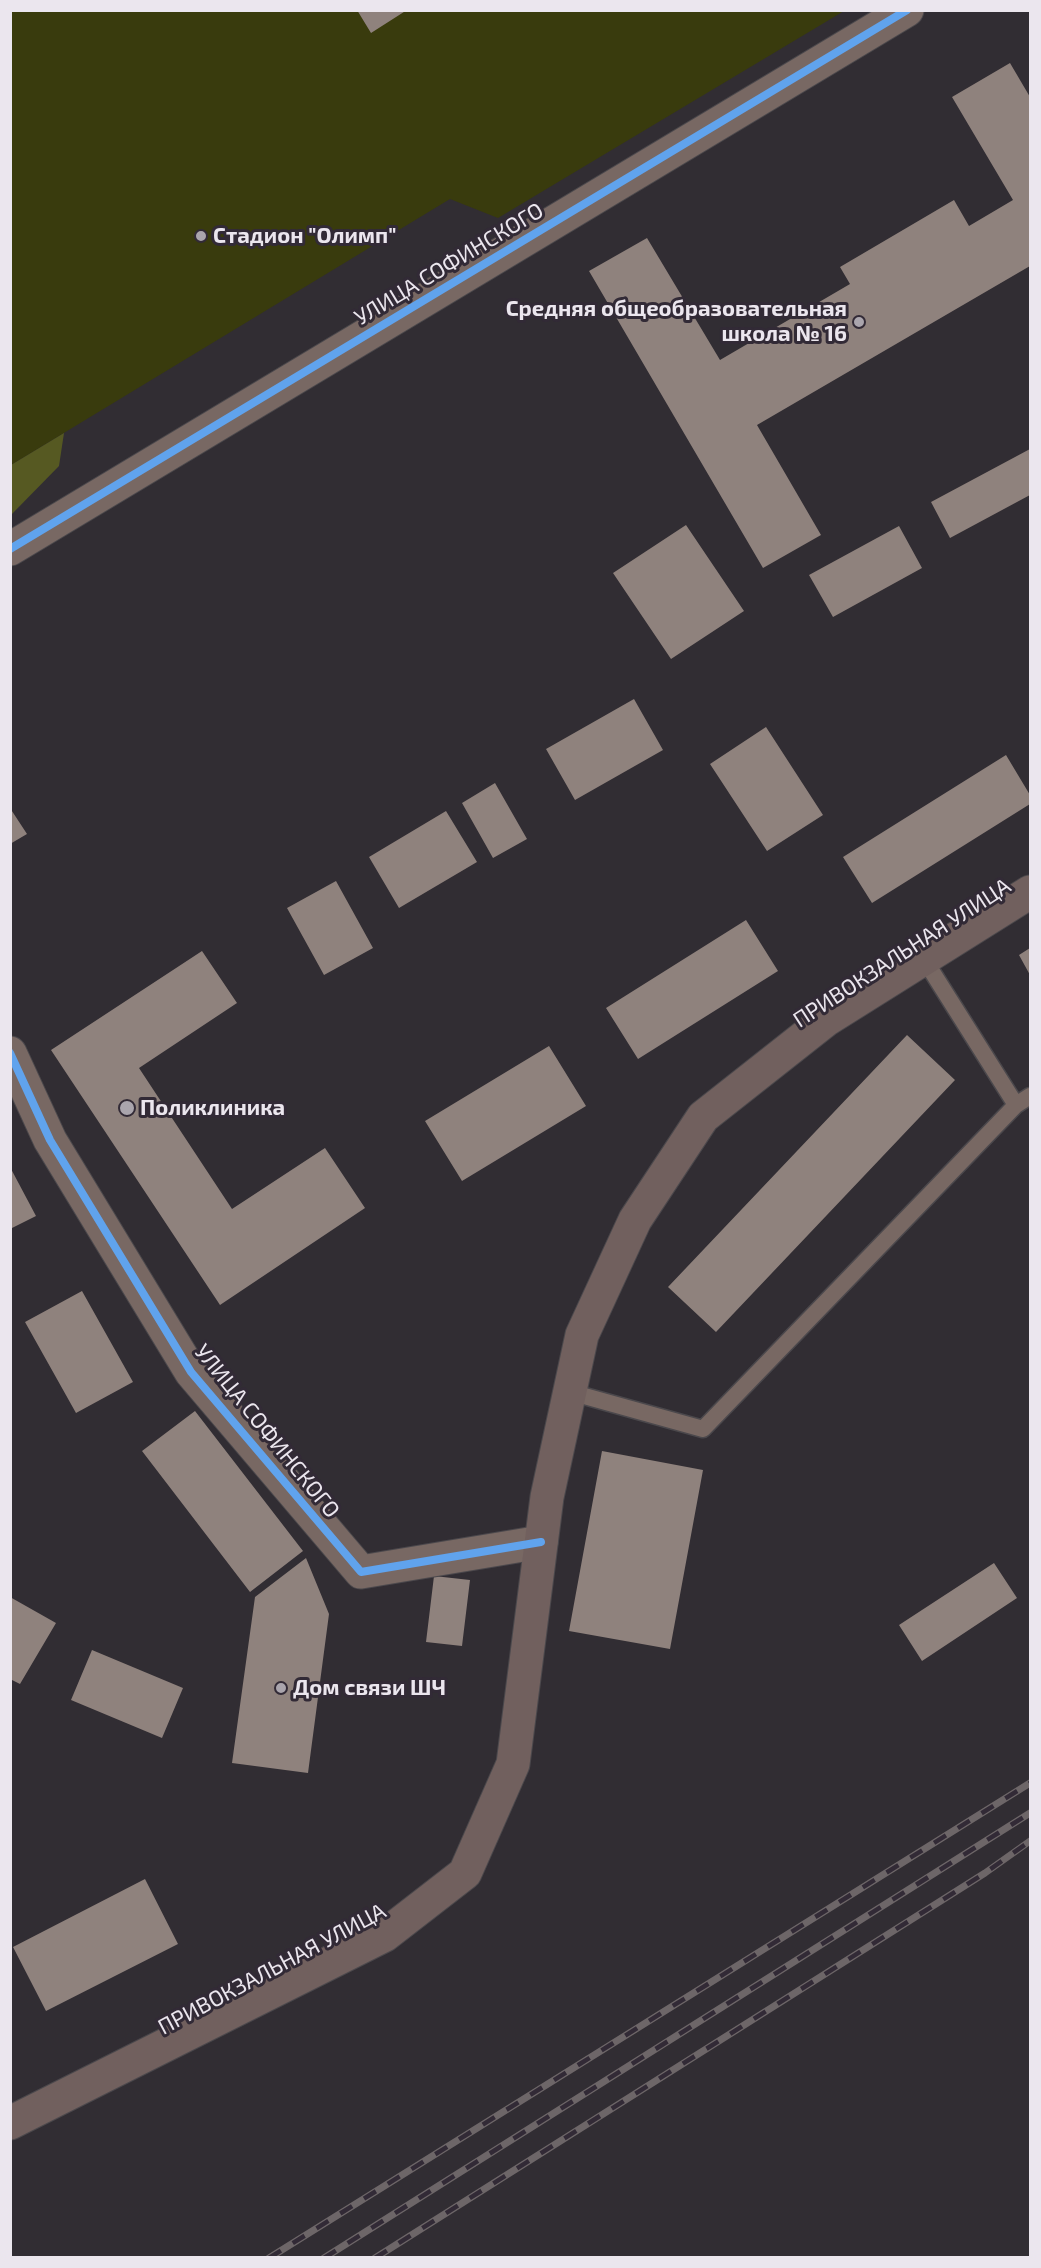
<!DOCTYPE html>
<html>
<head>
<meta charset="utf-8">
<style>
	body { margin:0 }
	#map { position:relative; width:1041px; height:2268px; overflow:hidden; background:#312d33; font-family:"Exo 2",sans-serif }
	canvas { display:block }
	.frame { position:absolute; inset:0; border:12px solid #ebe6ee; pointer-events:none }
</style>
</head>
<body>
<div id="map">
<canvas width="1041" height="2268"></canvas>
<div class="frame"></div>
</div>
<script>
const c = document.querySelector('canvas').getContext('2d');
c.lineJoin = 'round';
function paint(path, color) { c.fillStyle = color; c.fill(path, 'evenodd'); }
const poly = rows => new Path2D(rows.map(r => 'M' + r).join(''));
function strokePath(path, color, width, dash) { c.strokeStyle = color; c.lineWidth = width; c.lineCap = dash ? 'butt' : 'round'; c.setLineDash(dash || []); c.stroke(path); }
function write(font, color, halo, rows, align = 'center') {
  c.font = font + ' "Exo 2",sans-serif'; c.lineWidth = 6; c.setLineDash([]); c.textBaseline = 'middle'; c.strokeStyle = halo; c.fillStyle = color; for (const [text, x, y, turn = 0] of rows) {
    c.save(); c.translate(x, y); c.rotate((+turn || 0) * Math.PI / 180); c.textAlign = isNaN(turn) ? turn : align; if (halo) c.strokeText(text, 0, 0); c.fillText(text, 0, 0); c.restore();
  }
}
paint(poly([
	[11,11,844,11,498,218,450,199,11,465]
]), '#393b0d');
paint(poly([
	[64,433,59,466,11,515,11,465]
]), '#565922');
paint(poly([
	[357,10,407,10,371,33],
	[1010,63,1030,97,1030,266,757,425,821,535,763,568,589,271,647,238,720,360,850,284,840,267,954,200,969,226,1013,200,952,97],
	[1030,449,1030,495,950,538,931,502],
	[686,525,744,611,671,659,613,573],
	[899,526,922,568,833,617,809,575],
	[634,699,663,750,575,800,546,749],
	[766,727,823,815,767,851,710,764],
	[1006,755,1030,795,1030,804,872,903,843,857],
	[495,783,527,839,493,858,462,803],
	[10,808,27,834,10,844],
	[446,811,477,862,399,908,369,857],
	[336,881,373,948,324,975,287,908],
	[746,920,778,971,638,1059,606,1008],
	[1030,948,1030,975,1019,955],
	[202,951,237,1003,139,1068,232,1209,325,1148,365,1208,220,1305,51,1050],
	[907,1035,955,1080,716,1332,668,1287],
	[549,1046,586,1106,462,1181,425,1121],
	[10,1167,36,1216,10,1229],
	[82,1291,133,1382,76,1413,25,1322],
	[195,1411,303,1551,250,1592,142,1451],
	[602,1451,703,1470,670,1649,569,1631],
	[306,1558,329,1614,308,1773,232,1763,255,1597],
	[994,1563,1017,1598,922,1661,899,1625],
	[434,1576,470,1580,462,1646,426,1642],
	[10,1597,56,1623,20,1684,10,1679],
	[92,1650,183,1688,162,1738,71,1700],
	[145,1879,178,1944,46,2011,13,1947]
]), '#8f827d');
const service = poly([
	[924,959,1016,1105,1030,1096],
	[570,1392,703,1429,1016,1105]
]);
const minor = poly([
	[10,1053,50,1140,191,1372,361,1572,541,1542]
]);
const tertiary = poly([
	[10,549,907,10]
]);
const secondary = poly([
	[10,2123,385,1935,465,1873,513,1764,547,1497,582,1335,635,1220,703,1117,826,1020,1030,892]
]);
strokePath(service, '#4b484c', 19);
strokePath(minor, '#4b484c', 35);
strokePath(tertiary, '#4b484c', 35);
strokePath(secondary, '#4b484c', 35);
strokePath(service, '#786863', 16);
strokePath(minor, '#786863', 33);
strokePath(tertiary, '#786863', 33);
strokePath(secondary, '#71605e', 33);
const rail = poly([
	[269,2258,1030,1783],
	[324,2258,1030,1813],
	[375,2258,985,1873,1030,1841]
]);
strokePath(rail, '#6d6668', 7);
strokePath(rail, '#322a36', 4.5, [14]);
strokePath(poly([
	[10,549,907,10],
	[10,1053,50,1140,191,1372,361,1572,541,1542]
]), '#60a3ed', 8);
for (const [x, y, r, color] of [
	[201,236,6,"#aaa5ad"],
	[859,322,6,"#aaa5ad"],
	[127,1108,8,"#aaa5ad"],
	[281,1688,6,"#aaa5ad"]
]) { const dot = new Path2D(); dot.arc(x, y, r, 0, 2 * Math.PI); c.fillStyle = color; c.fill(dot); strokePath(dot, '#322a36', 2); }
write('bold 22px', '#ebe6ee', '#322a36', [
	["Стадион \"Олимп\"",213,236],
	["Средняя общеобразовательная",847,309,"right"],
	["школа № 16",847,334,"right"],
	["Поликлиника",140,1108],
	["Дом связи ШЧ",293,1688]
], 'left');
write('22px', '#ebe6ee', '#322a36', [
	["УЛИЦА СОФИНСКОГО",449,264,-31],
	["ПРИВОКЗАЛЬНАЯ УЛИЦА",902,953,-33],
	["УЛИЦА СОФИНСКОГО",267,1431,51],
	["ПРИВОКЗАЛЬНАЯ УЛИЦА",272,1969,-28]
]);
</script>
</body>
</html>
